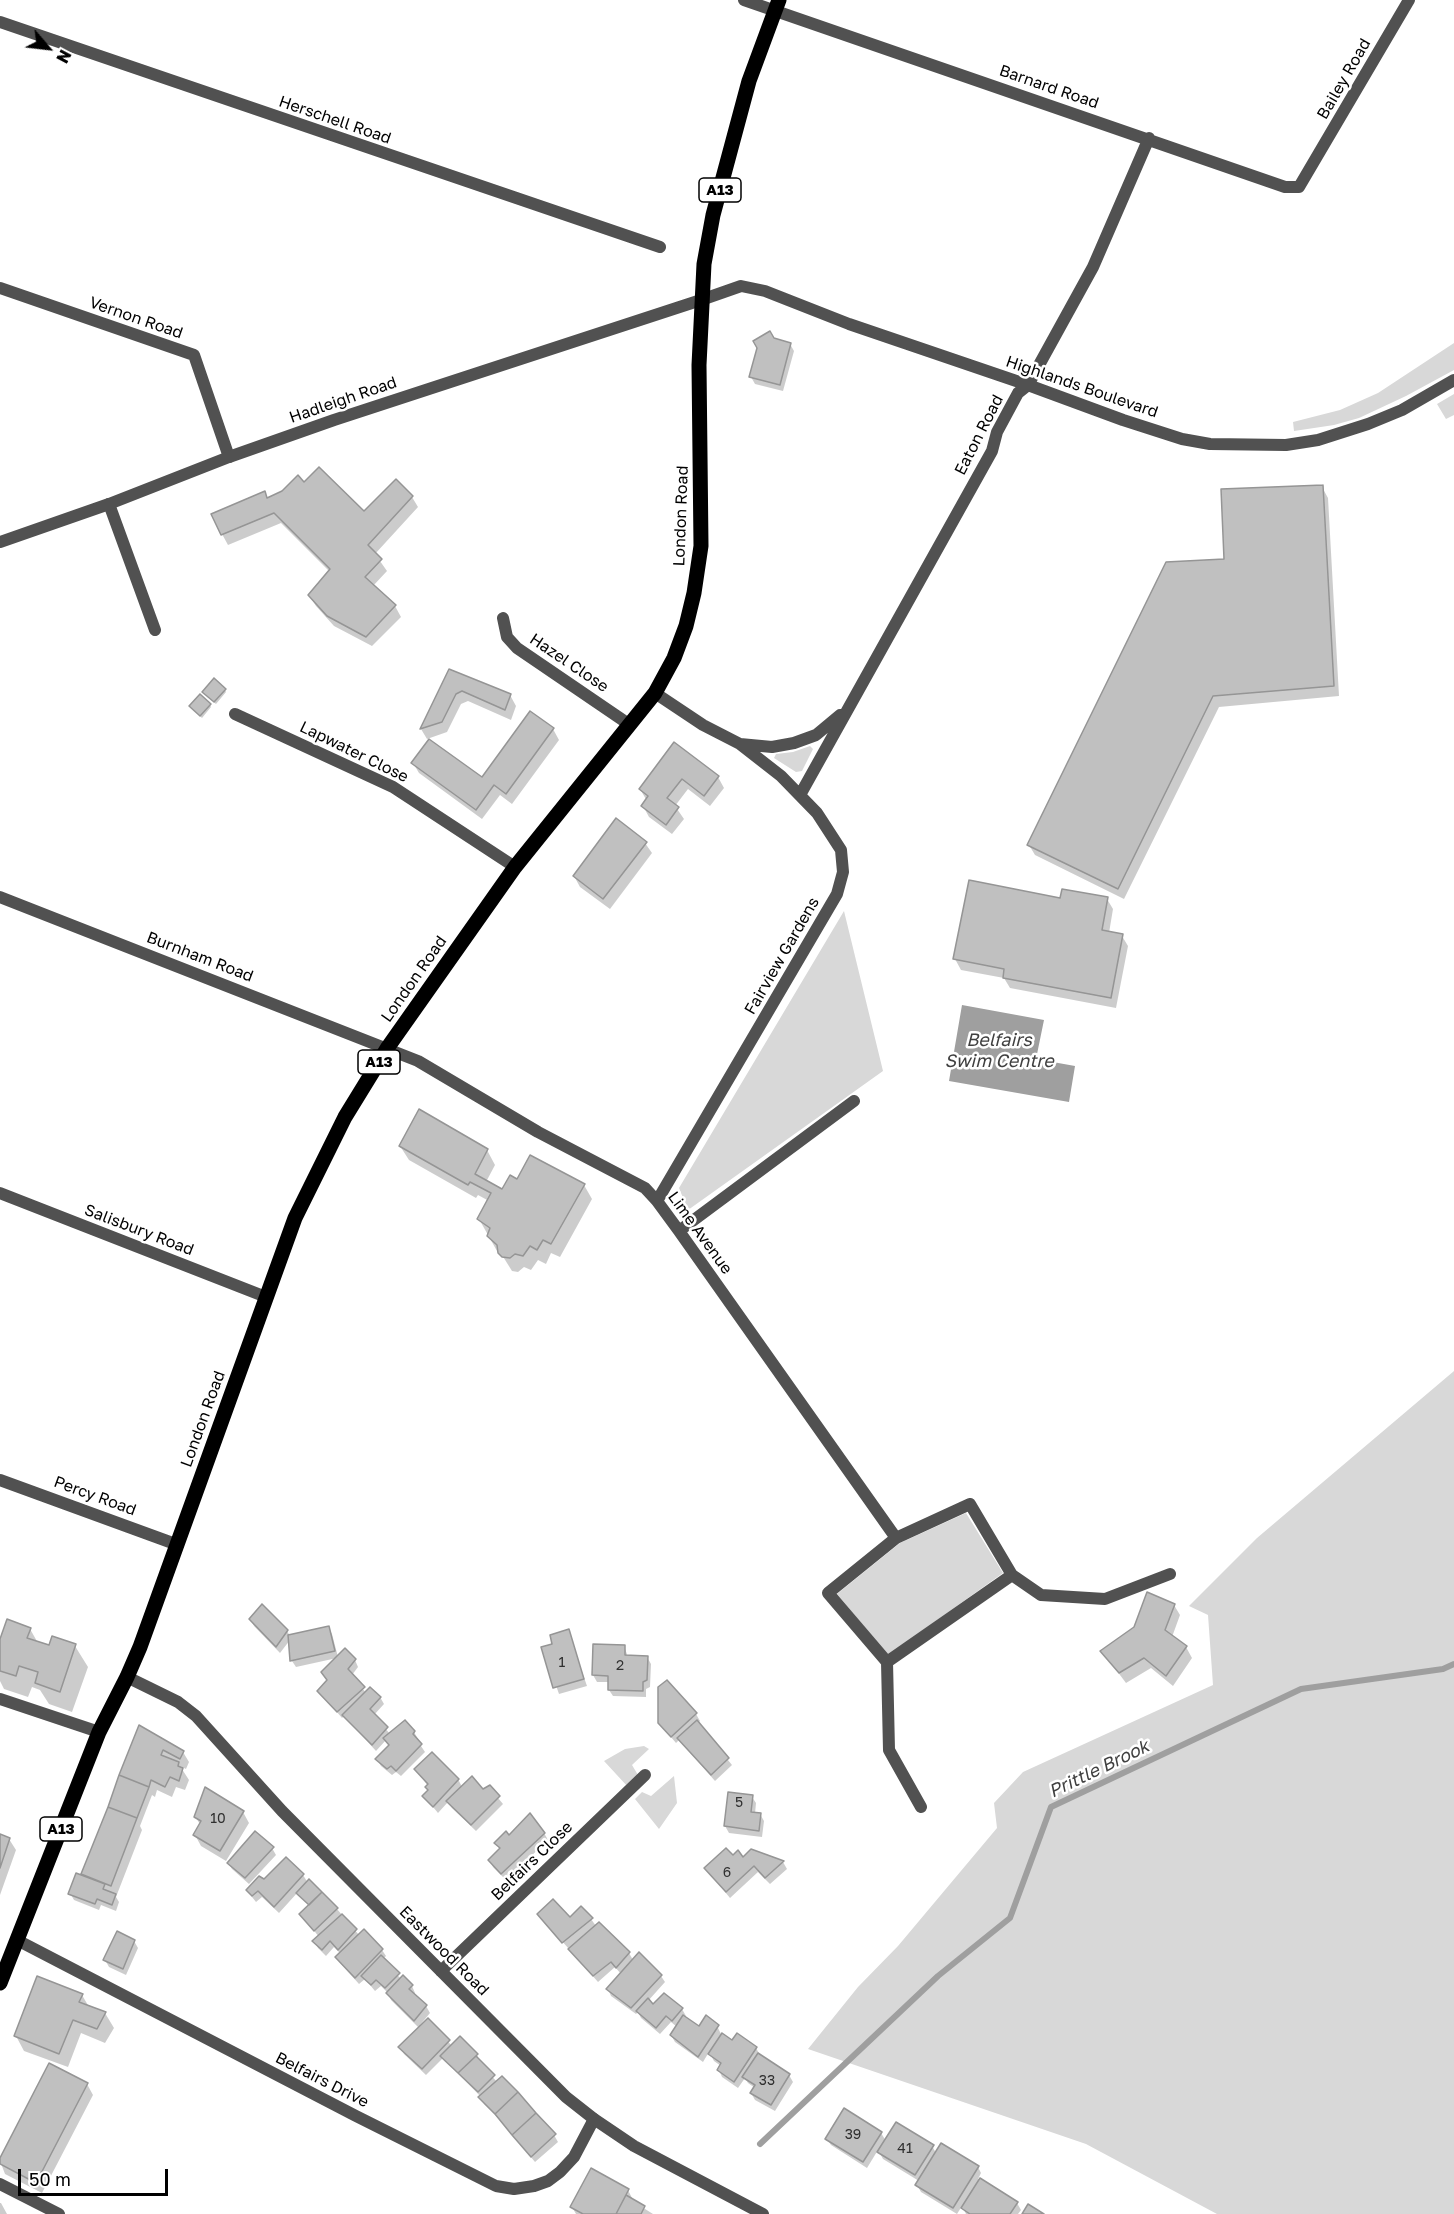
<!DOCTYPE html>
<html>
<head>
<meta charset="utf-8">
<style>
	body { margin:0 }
	#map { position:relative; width:1454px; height:2214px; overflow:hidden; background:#fff; font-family:"Golos Text",sans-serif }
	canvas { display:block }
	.north { position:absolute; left:18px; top:18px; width:60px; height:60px; -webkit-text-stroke:4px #fff; paint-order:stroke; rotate:118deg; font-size:16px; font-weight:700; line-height:24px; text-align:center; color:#000 }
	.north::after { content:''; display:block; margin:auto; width:21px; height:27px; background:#000; clip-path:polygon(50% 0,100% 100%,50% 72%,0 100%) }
	.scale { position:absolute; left:18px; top:2169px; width:150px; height:27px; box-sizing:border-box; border:3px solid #000; border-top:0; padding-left:8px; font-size:18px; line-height:21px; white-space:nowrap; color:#000; -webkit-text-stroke:4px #fff; paint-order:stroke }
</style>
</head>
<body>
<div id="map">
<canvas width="1454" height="2214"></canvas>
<div class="north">N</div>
<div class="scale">50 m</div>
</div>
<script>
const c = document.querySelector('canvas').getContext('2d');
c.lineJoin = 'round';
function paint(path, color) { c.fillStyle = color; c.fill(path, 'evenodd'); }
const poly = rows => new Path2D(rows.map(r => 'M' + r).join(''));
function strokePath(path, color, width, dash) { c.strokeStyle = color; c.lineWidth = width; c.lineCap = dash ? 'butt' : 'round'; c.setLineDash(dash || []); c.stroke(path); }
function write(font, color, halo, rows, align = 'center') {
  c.font = font + ' "Golos Text",sans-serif'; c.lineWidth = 5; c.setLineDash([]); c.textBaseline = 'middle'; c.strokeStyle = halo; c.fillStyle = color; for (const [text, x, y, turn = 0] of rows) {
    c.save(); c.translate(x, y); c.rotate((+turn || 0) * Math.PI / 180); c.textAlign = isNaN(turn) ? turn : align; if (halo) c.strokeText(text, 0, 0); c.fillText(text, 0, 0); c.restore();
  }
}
paint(poly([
	[1454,343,1454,370,1406,396,1359,418,1334,425,1294,431,1293,422,1340,410,1378,393],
	[1454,394,1454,415,1446,419,1437,404],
	[810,746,813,749,802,771,796,772,774,758,776,754,793,752],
	[844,911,883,1071,688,1210,679,1188],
	[1454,1371,1454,2214,1217,2214,1086,2144,808,2049,858,1987,898,1946,997,1828,994,1803,1023,1772,1213,1685,1208,1615,1189,1606,1257,1538],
	[966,1513,1003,1573,888,1655,837,1594,900,1543],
	[644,1746,649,1749,632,1765,638,1775,628,1787,604,1761,625,1749],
	[674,1776,677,1803,659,1829,635,1799,642,1792,651,1796]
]), '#d8d8d8');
paint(poly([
	[962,1005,1044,1020,1036,1059,1075,1066,1069,1102,949,1081]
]), '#9f9f9f');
paint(poly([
	[773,340,790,344,794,351,783,391,755,384,751,377],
	[304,484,364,513,412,497,418,507,375,554,387,571,373,586,395,606,401,617,372,646,334,626,316,606,309,595,329,571,281,523,228,545,222,534,265,493,268,499],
	[1322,487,1328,498,1339,696,1219,707,1124,899,1035,855,1029,845,1225,560],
	[449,671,510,695,516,706,511,720,468,701,461,704,447,732,427,739,421,729],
	[225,690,226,692,216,704,206,695],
	[210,705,211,707,202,718,191,707],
	[553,729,559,740,512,804,500,795,482,819,419,773,413,763,482,779],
	[675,745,718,777,724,788,710,806,688,789,675,806,684,819,672,834,649,817,643,806,647,801,640,789],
	[645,843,652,853,610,909,580,887,574,876],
	[1107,899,1113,909,1109,933,1122,936,1128,946,1116,1008,1010,988,1004,978,961,970,955,959,1062,900],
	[400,1146,487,1150,495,1165,486,1182,503,1191,517,1181,584,1185,592,1199,560,1257,551,1253,546,1264,538,1260,531,1270,524,1267,518,1272,512,1271,502,1255,497,1251,479,1219,489,1201,478,1195,476,1198,409,1160],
	[1174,1605,1180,1615,1172,1637,1186,1647,1192,1658,1173,1686,1151,1668,1126,1683,1102,1651],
	[250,1619,287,1631,290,1636,328,1627,332,1634,338,1657,355,1660,358,1667,352,1675,366,1693,380,1697,384,1704,374,1715,390,1734,405,1722,414,1732,418,1739,417,1740,425,1752,401,1776,396,1772,392,1775,381,1766,377,1759,390,1746,386,1740,376,1751,344,1716,342,1718,319,1691,328,1681,337,1658,296,1667,292,1661,290,1640,280,1653,254,1626],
	[30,1629,38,1643,50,1647,75,1646,88,1667,72,1712,49,1704,40,1690,32,1687,28,1697,4,1689,0,1681,0,1644],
	[568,1631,587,1686,559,1694,543,1648,554,1645],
	[624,1646,628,1657,647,1657,651,1664,650,1687,646,1689,646,1697,613,1696,609,1690,609,1682,597,1682,593,1675],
	[666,1682,696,1714,700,1721,698,1723,732,1765,715,1781,679,1740,676,1743,659,1723],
	[140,1727,183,1752,189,1762,186,1769,180,1766,189,1780,185,1790,176,1787,172,1797,157,1790,155,1797,152,1795,140,1826,142,1830,116,1897,119,1902,116,1911,101,1905,99,1910,74,1900,70,1893,84,1877,82,1874],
	[416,1770,458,1779,462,1787,483,1791,489,1787,503,1804,476,1831,452,1808,448,1802,438,1813,424,1796,429,1791,428,1786],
	[752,1797,756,1803,755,1814,760,1814,764,1821,762,1837,729,1833,725,1826],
	[243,1812,249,1823,226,1861,201,1846,195,1835,201,1826,195,1816],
	[544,1833,548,1840,506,1880,493,1867,490,1860,500,1850,496,1843,509,1837],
	[0,1836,9,1839,16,1850,0,1895],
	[272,1848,276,1855,249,1884,232,1869,228,1863],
	[752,1851,783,1862,787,1869,770,1884,758,1872,730,1898,706,1869,733,1857,743,1859],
	[286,1859,303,1875,308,1883,309,1881,337,1909,359,1935,382,1950,386,1956,383,1959,401,1979,412,1986,415,1993,413,1995,426,2006,430,2013,420,2025,422,2026,428,2020,452,2046,460,2038,477,2055,480,2063,497,2082,554,2135,558,2142,535,2162,501,2121,484,2104,481,2097,443,2058,426,2075,404,2054,400,2047,419,2028,391,2000,388,1993,381,1986,375,1991,365,1979,359,1984,341,1964,337,1957,340,1953,334,1947,326,1956,318,1948,314,1941,319,1937,301,1914,315,1909,298,1892,279,1913,262,1897,256,1902,252,1897,248,1890,264,1881],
	[539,1915,591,1919,596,1926,599,1924,629,1953,633,1960,661,1976,665,1982,648,2001,653,2006,664,1995,682,2009,686,2016,684,2018,699,2028,717,2026,721,2034,732,2042,756,2048,760,2055,789,2075,793,2082,775,2111,755,2100,751,2093,755,2088,748,2083,745,2078,738,2088,722,2077,719,2070,721,2066,714,2061,709,2052,703,2062,675,2042,671,2035,677,2027,671,2022,660,2034,641,2018,638,2012,636,2014,611,1996,608,1989,621,1974,615,1967,598,1982],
	[134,1941,138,1948,126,1975,109,1967,105,1960],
	[82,1995,89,2007,105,2013,114,2028,105,2043,81,2033,68,2067,24,2051,16,2036],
	[87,2084,93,2095,42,2193,5,2174,0,2161],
	[881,2133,886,2141,932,2146,936,2153,978,2167,981,2173,978,2179,1017,2203,1021,2210,1018,2214,966,2214,962,2206,957,2214,921,2192,917,2185,919,2181,883,2159,878,2150,867,2168,831,2145,827,2139],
	[628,2190,634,2202,653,2214,576,2214,572,2207],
	[0,2203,1,2203,7,2214,0,2214]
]), '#0003');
strokePath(poly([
	[760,2144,938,1976,1010,1918,1051,1807,1301,1689,1443,1669,1454,1664]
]), '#9f9f9f', 6);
const building = poly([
	[770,331,774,338,791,343,780,385,749,377,757,348,753,341,770,331],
	[319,467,364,511,396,479,413,496,368,545,382,559,365,577,396,605,366,637,327,616,308,595,330,569,274,513,221,535,211,514,265,491,267,498,282,491,298,475,304,482,319,467],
	[1323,485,1334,686,1213,696,1118,889,1027,845,1166,562,1224,559,1221,489,1323,485],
	[449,669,511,694,505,710,462,691,456,694,442,722,420,729,449,669],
	[214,678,226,689,214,702,202,692,214,678],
	[200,694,211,704,200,716,189,706,200,694],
	[530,711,554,728,506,794,494,785,476,810,411,763,429,739,482,777,530,711],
	[674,742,719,776,704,796,682,779,667,798,679,807,666,825,641,806,648,796,639,789,674,742],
	[616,818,647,842,603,899,573,876,616,818],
	[969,880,1060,898,1062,889,1108,897,1102,930,1123,934,1111,998,1003,978,1004,969,953,959,969,880],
	[419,1109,488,1149,475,1174,502,1189,510,1175,517,1179,530,1155,585,1184,551,1244,543,1240,537,1250,530,1246,523,1256,515,1254,510,1258,502,1257,498,1253,497,1245,487,1236,490,1228,477,1219,491,1193,470,1182,468,1185,399,1146,419,1109],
	[1147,1592,1175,1604,1165,1630,1187,1646,1166,1676,1144,1658,1119,1673,1100,1651,1134,1627,1147,1592],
	[262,1604,288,1630,276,1647,249,1619,262,1604],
	[7,1619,31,1628,27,1638,49,1645,52,1636,76,1644,60,1692,35,1683,38,1672,19,1666,16,1676,0,1671,0,1639,7,1619],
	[329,1626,335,1651,290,1661,288,1635,329,1626],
	[569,1629,584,1679,553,1688,541,1647,552,1644,550,1635,569,1629],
	[593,1644,625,1645,625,1655,648,1656,647,1680,643,1682,643,1691,608,1690,608,1676,592,1675,593,1644],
	[345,1648,356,1659,348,1669,365,1687,337,1712,317,1691,327,1680,321,1672,345,1648],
	[667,1680,697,1713,671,1737,658,1723,658,1687,667,1680],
	[370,1687,381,1697,370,1709,388,1727,372,1745,342,1715,370,1687],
	[405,1720,415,1731,413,1734,422,1744,396,1771,391,1766,387,1769,375,1759,389,1745,383,1738,405,1720],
	[697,1720,729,1758,711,1775,677,1738,697,1720],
	[139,1725,184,1751,180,1759,163,1750,161,1755,179,1762,178,1766,183,1768,179,1781,170,1777,165,1787,151,1780,149,1787,119,1775,139,1725],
	[432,1752,459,1779,433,1807,422,1796,428,1790,425,1787,428,1784,414,1769,432,1752],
	[119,1775,149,1787,137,1818,108,1807,119,1775],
	[472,1776,483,1789,490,1785,500,1796,471,1825,446,1801,472,1776],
	[205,1787,244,1811,220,1851,193,1835,201,1821,194,1817,205,1787],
	[728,1792,753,1795,751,1812,761,1813,759,1831,724,1826,728,1792],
	[108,1807,137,1818,111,1886,81,1874,108,1807],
	[530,1813,545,1833,501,1874,488,1860,500,1848,494,1843,506,1831,509,1835,530,1813],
	[255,1831,274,1847,245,1878,227,1863,255,1831],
	[0,1834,10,1838,0,1868,0,1834],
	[726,1848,733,1855,738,1850,743,1857,751,1849,784,1861,765,1878,754,1866,726,1892,704,1868,726,1848],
	[286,1857,304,1874,274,1907,258,1891,252,1896,246,1890,259,1876,264,1879,286,1857],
	[76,1873,105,1884,103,1889,116,1894,112,1905,97,1899,95,1904,68,1894,76,1873],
	[309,1879,322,1892,309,1905,296,1893,309,1879],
	[322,1892,338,1908,314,1931,299,1914,322,1892],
	[553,1899,570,1917,581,1906,593,1918,562,1943,537,1914,553,1899],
	[342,1914,357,1929,338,1950,330,1941,322,1950,312,1941,342,1914],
	[599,1922,630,1952,616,1968,611,1962,593,1976,568,1949,599,1922],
	[364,1929,383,1949,355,1978,335,1957,364,1929],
	[117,1931,135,1940,123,1969,103,1960,117,1931],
	[639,1952,662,1975,631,2008,606,1989,639,1952],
	[381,1955,400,1973,385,1988,376,1980,371,1985,361,1976,381,1955],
	[403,1975,413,1985,409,1989,427,2005,414,2021,386,1993,403,1975],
	[37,1976,83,1994,79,2002,106,2012,97,2029,73,2020,59,2054,14,2036,37,1976],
	[664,1993,683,2008,672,2021,666,2016,656,2028,636,2011,648,1998,653,2004,664,1993],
	[683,2015,699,2026,706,2015,719,2025,698,2057,670,2035,683,2015],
	[428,2018,450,2040,422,2069,398,2047,428,2018],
	[722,2033,732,2040,737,2033,757,2047,734,2082,717,2070,721,2063,708,2054,722,2033],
	[460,2036,478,2054,458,2073,440,2056,460,2036],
	[758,2053,790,2074,771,2105,750,2093,755,2085,742,2077,758,2053],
	[476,2056,495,2075,478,2092,458,2073,476,2056],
	[49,2063,88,2083,36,2183,0,2164,0,2158,49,2063],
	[502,2076,518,2092,495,2114,478,2097,502,2076],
	[518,2092,536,2113,512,2135,495,2114,518,2092],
	[844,2108,882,2132,863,2162,825,2139,844,2108],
	[536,2113,556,2134,531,2157,512,2135,536,2113],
	[896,2122,934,2145,915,2175,877,2152,896,2122],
	[941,2143,979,2166,953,2208,915,2185,941,2143],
	[591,2168,629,2189,616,2214,583,2214,570,2207,591,2168],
	[980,2178,1018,2202,1010,2214,970,2214,961,2208,980,2178],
	[626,2195,645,2206,641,2214,616,2214,626,2195],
	[1028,2204,1044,2214,1022,2214,1028,2204]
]);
paint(building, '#c0c0c0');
strokePath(building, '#959595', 1.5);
strokePath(poly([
	[744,0,1285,187,1299,187,1409,0],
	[0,22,660,247],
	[0,288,194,355,229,457],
	[701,300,741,286,765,291,849,324,1028,385,1123,420,1182,439,1210,444,1286,445,1318,440,1368,424,1402,410,1454,380],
	[109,504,155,630],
	[503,618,507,637,517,648,630,725],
	[655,693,703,725,740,744,772,747,794,743,816,735,840,715],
	[235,714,393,787,515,867],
	[800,795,992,451,997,432,1018,393,1028,385,1093,267,1149,138],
	[0,897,418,1061,538,1132,645,1188,657,1201,679,1231,896,1538],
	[0,1193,266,1297],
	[657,1201,837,894,843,872,841,850,817,813,781,776,740,744],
	[679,1231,854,1101],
	[0,1480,178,1545],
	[970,1504,1012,1575,887,1662,828,1593,896,1538,970,1504],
	[1012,1575,1041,1595,1105,1599,1170,1574],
	[887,1662,889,1750,921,1807],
	[0,1699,99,1732],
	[17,1940,356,2116,496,2186,514,2189,534,2186,548,2181,560,2172,574,2157,594,2119],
	[441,1971,645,1775],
	[0,2184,59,2214]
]), '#515151', 12);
strokePath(poly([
	[0,542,109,504,229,457,334,420,701,300],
	[127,1677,178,1702,196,1716,282,1811,566,2097,594,2119,634,2146,763,2214]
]), '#515151', 12);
strokePath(poly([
	[0,1983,99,1732,127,1677,140,1647,295,1218,345,1117,388,1047,515,867,655,693,674,658,686,626,694,593,701,546,699,365,704,264,713,215,749,81,779,0]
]), '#000', 15);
write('14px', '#303030', null, [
	["1",562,1663],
	["2",620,1666],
	["5",739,1803],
	["10",218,1819],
	["6",727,1873],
	["33",767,2081],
	["39",853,2135],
	["41",905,2149]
]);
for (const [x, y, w] of [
	[720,190,42],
	[379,1062,42],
	[61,1829,42]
]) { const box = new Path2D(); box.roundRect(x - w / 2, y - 12, w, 24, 4.5); c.fillStyle = '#fff'; c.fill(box); strokePath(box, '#000', 1.5); }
write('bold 15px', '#000', null, [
	["A13",720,190],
	["A13",379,1062],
	["A13",61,1829]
]);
write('16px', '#000', '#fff', [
	["Bailey Road",1344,79,-60],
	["Barnard Road",1049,87,19],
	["Herschell Road",335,120,19],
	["Vernon Road",136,318,19],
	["Highlands Boulevard",1082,387,19],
	["Hadleigh Road",343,400,-19],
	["Eaton Road",979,435,-63],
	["London Road",681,516,-88],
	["Hazel Close",569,663,34],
	["Lapwater Close",354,752,26],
	["Fairview Gardens",782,956,-60],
	["Burnham Road",200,957,21],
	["London Road",414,979,-55],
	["Salisbury Road",139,1230,21],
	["Lime Avenue",700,1233,54],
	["London Road",203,1419,-70],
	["Percy Road",95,1496,20],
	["Belfairs Close",532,1861,-44],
	["Eastwood Road",444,1951,45],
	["Belfairs Drive",322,2080,27]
]);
write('italic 18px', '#404040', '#fff', [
	["Belfairs",999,1040],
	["Swim Centre",999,1061],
	["Prittle Brook",1099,1769,-26]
]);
</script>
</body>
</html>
